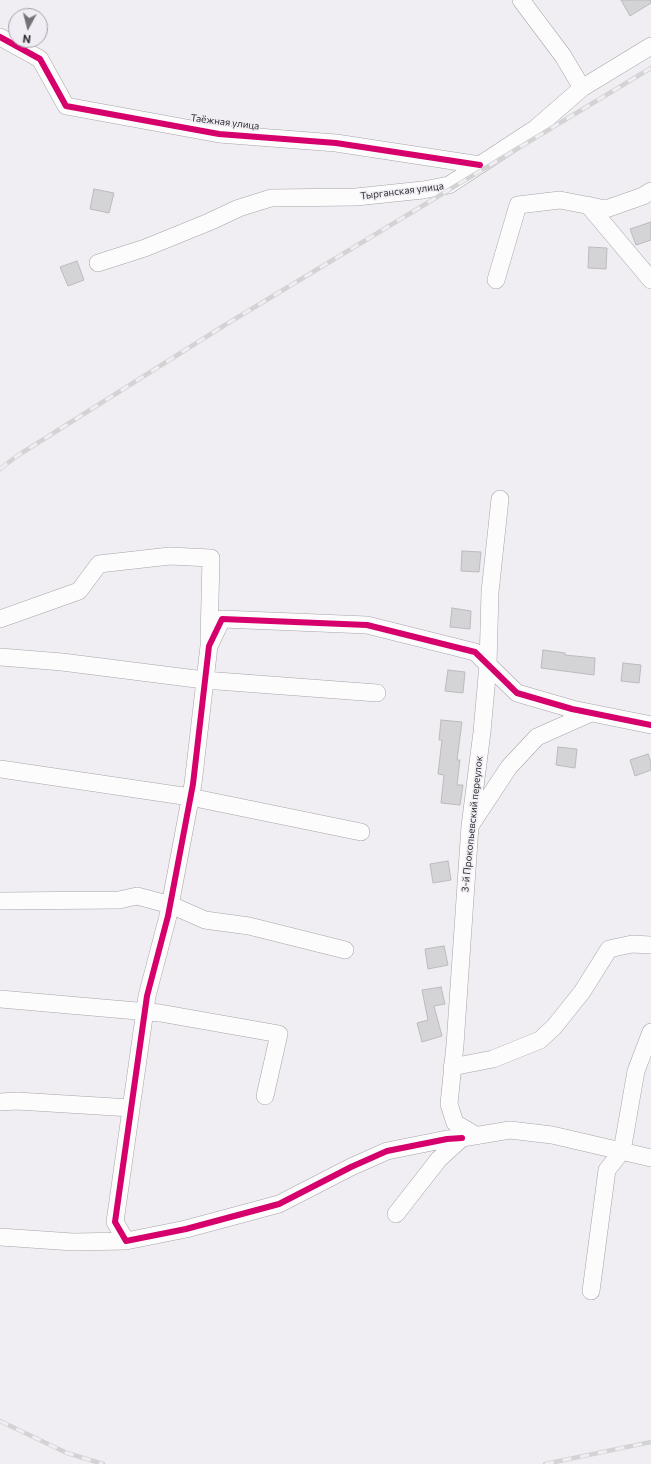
<!DOCTYPE html>
<html>
<head>
<meta charset="utf-8">
<style>
	body { margin:0 }
	#map { position:relative; width:651px; height:1464px; overflow:hidden; background:#f0eef3; font-family:Commissioner,sans-serif }
	canvas { display:block }
	.north { position:absolute; left:8px; top:8px; width:40px; height:40px; box-sizing:border-box; background:#f0edf4; border:1px solid #a4a1a7; border-radius:50%; rotate:187deg; font-size:11px; font-weight:700; line-height:16px; text-align:center; color:#313033 }
	.north::after { content:''; display:block; margin:auto; width:14px; height:18px; background:#747276; clip-path:polygon(50% 0,100% 100%,50% 72%,0 100%) }
</style>
</head>
<body>
<div id="map">
<canvas width="651" height="1464"></canvas>
<div class="north">N</div>
</div>
<script>
const c = document.querySelector('canvas').getContext('2d');
c.lineJoin = 'round';
function paint(path, color) { c.fillStyle = color; c.fill(path, 'evenodd'); }
const poly = rows => new Path2D(rows.map(r => 'M' + r).join(''));
function strokePath(path, color, width, dash) { c.strokeStyle = color; c.lineWidth = width; c.lineCap = dash ? 'butt' : 'round'; c.setLineDash(dash || []); c.stroke(path); }
function write(font, color, halo, rows, align = 'center') {
  c.font = font + ' Commissioner,sans-serif'; c.lineWidth = 3; c.setLineDash([]); c.textBaseline = 'middle'; c.strokeStyle = halo; c.fillStyle = color; for (const [text, x, y, turn = 0] of rows) {
    c.save(); c.translate(x, y); c.rotate((+turn || 0) * Math.PI / 180); c.textAlign = isNaN(turn) ? turn : align; if (halo) c.strokeText(text, 0, 0); c.fillText(text, 0, 0); c.restore();
  }
}
const building = poly([
	[621,0,651,0,651,3,630,16,621,0],
	[94,189,114,193,109,213,90,209,94,189],
	[651,222,651,240,636,245,630,229,651,222],
	[589,247,607,248,606,269,588,268,589,247],
	[77,261,84,280,68,286,60,267,77,261],
	[462,551,481,552,479,572,461,571,462,551],
	[452,608,471,611,470,629,450,627,452,608],
	[543,650,565,653,565,655,595,658,594,675,541,668,543,650],
	[623,663,641,665,639,683,621,681,623,663],
	[448,670,465,672,463,693,445,691,448,670],
	[441,720,462,722,457,760,460,760,457,785,463,785,460,805,441,803,444,775,438,774,442,740,439,740,441,720],
	[558,747,577,749,575,768,556,765,558,747],
	[648,754,651,762,651,770,635,776,630,760,648,754],
	[448,861,451,880,433,883,430,864,448,861],
	[444,946,448,965,428,969,425,949,444,946],
	[441,987,445,1004,434,1006,442,1036,422,1042,417,1023,428,1020,422,990,441,987]
]);
paint(building, '#d4d3d6');
strokePath(building, '#bcbabe', 1);
const minor = poly([
	[521,0,563,56,582,88],
	[0,37,40,59,66,106,219,134,336,143,480,165],
	[588,205,651,280],
	[98,263,145,248,209,222,239,208,271,198,356,197,423,190,449,185,536,128,582,88,651,46],
	[496,280,518,205,560,200,606,209,643,196,651,191],
	[0,619,79,591,99,564,170,556,211,558,209,640],
	[0,657,62,662,204,680,377,693],
	[0,769,190,797,361,832],
	[472,823,509,767,537,737,591,713],
	[0,901,119,900,137,896,171,905,205,920,249,926,345,950],
	[0,999,160,1013,279,1034,265,1096],
	[452,1067,493,1059,540,1040,554,1027,582,992,609,949,632,944,651,945],
	[0,1102,17,1101,131,1108],
	[477,1136,455,1123,449,1104,455,1045,470,826,482,732,488,665,490,592,500,499],
	[462,1138,447,1139,387,1151,351,1167,279,1204,186,1229,126,1241,115,1222,147,996,168,916,193,784,209,646,222,619,367,625,475,652,517,693,572,709,651,725],
	[396,1214,439,1159,462,1138,510,1130,552,1135,651,1158],
	[0,1237,73,1242,126,1241],
	[591,1291,607,1170,622,1151,636,1071,651,1032]
]);
strokePath(minor, '#a5a4a7', 18);
strokePath(minor, '#fdfcfd', 17);
const rail = poly([
	[0,469,17,456,225,325,651,68],
	[0,1421,67,1453,103,1464],
	[545,1464,651,1442]
]);
strokePath(rail, '#d3d3d4', 4.5);
strokePath(rail, '#f0edf4', 3, [9]);
strokePath(poly([
	[0,37,40,59,66,106,219,134,336,143,480,165],
	[462,1138,447,1139,387,1151,351,1167,279,1204,186,1229,126,1241,115,1222,147,996,168,916,193,784,209,646,222,619,367,625,475,652,517,693,572,709,651,725]
]), '#d6006c', 6);
write('10px', '#313033', '#f0edf4', [
	["Таёжная улица",225,122,7],
	["Тырганская улица",402,191,-7],
	["3-й Прокопьевский переулок",472,824,-84]
]);
</script>
</body>
</html>
